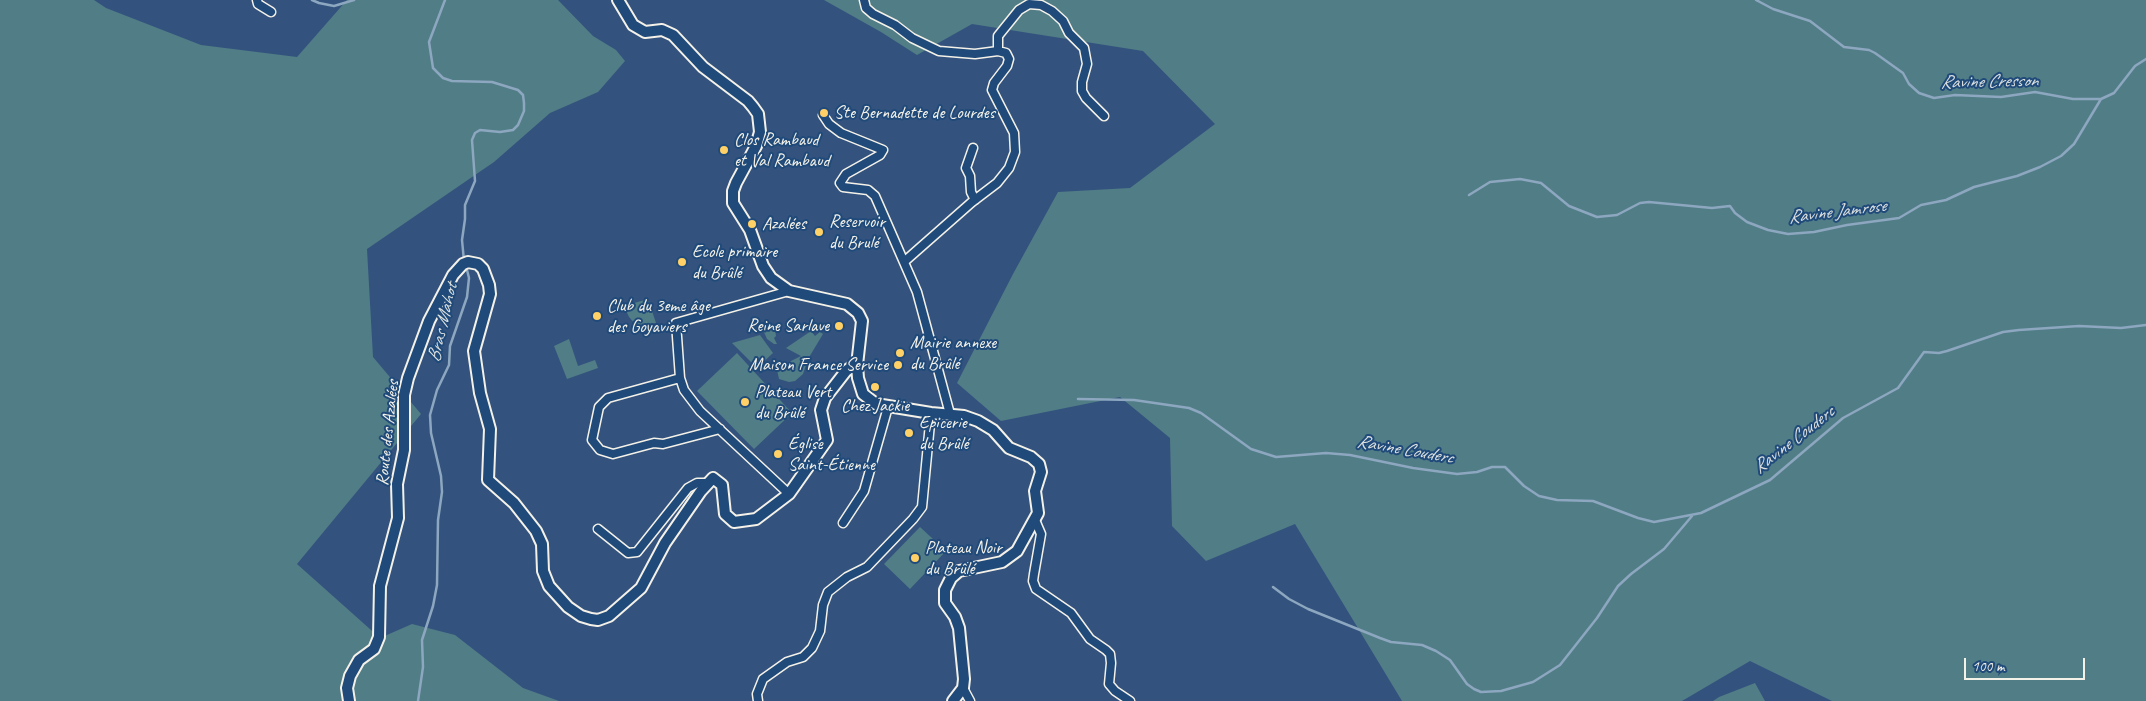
<!DOCTYPE html>
<html>
<head>
<meta charset="utf-8">
<style>
	body { margin:0 }
	#map { position:relative; width:2146px; height:701px; overflow:hidden; background:#33537e; font-family:Caveat,sans-serif }
	canvas { display:block }
	.scale { position:absolute; left:1964px; top:658px; width:121px; height:22px; box-sizing:border-box; border:2px solid #f4f1e8; border-top:0; padding-left:6px; font-size:15px; line-height:18px; white-space:nowrap; color:#f4f1e8; -webkit-text-stroke:4px #1f4a7a; paint-order:stroke }
</style>
</head>
<body>
<div id="map">
<canvas width="2146" height="701"></canvas>
<div class="scale">100 m</div>
</div>
<script>
const c = document.querySelector('canvas').getContext('2d');
c.lineJoin = 'round';
function paint(path, color) { c.fillStyle = color; c.fill(path, 'evenodd'); }
const poly = rows => new Path2D(rows.map(r => 'M' + r).join(''));
function strokePath(path, color, width, dash) { c.strokeStyle = color; c.lineWidth = width; c.lineCap = dash ? 'butt' : 'round'; c.setLineDash(dash || []); c.stroke(path); }
function write(font, color, halo, rows, align = 'center') {
  c.font = font + ' Caveat,sans-serif'; c.lineWidth = 4; c.setLineDash([]); c.textBaseline = 'middle'; c.strokeStyle = halo; c.fillStyle = color; for (const [text, x, y, turn = 0] of rows) {
    c.save(); c.translate(x, y); c.rotate((+turn || 0) * Math.PI / 180); c.textAlign = isNaN(turn) ? turn : align; if (halo) c.strokeText(text, 0, 0); c.fillText(text, 0, 0); c.restore();
  }
}
paint(poly([
	[0,0,94,0,106,8,201,45,297,57,347,0,558,0,593,36,616,50,625,61,598,92,550,113,494,162,367,249,373,357,421,414,297,564,380,638,412,624,455,635,523,688,559,701,0,701],
	[824,0,2146,0,2146,701,1832,701,1750,661,1682,701,1402,701,1295,524,1206,561,1172,526,1170,438,1120,397,1001,421,957,383,1013,274,1058,192,1130,188,1215,124,1143,51,972,24,917,55,881,32],
	[648,299,656,323,636,325,629,317,624,306],
	[775,329,776,336,774,338,777,344,774,344,767,339,763,330],
	[811,331,815,336,820,332,823,334,808,359,803,374,795,381,789,382,779,379,777,370,779,367,801,356,786,348],
	[760,335,773,353,757,368,732,343],
	[569,339,578,366,595,360,598,368,567,379,554,346],
	[737,353,792,413,754,449,697,391],
	[920,527,946,551,910,589,884,564],
	[1755,683,1765,701,1713,701,1719,697]
]), '#517d86');
strokePath(poly([
	[312,0,319,3,334,6,354,0],
	[445,0,429,42,433,68,443,78,452,81,492,82,518,90,523,95,524,103,524,111,518,125,513,130,500,132,480,130,475,133,472,140,475,181,465,205,465,219,462,240,464,261],
	[1756,0,1773,9,1810,21,1844,47,1869,50,1875,53,1903,73,1909,84,1919,93,1934,98,1955,95,2001,97,2035,92,2073,99,2101,99,2114,93,2135,66,2146,59],
	[1469,195,1490,182,1520,179,1541,183,1569,206,1597,217,1617,215,1640,203,1649,202,1712,208,1730,206,1735,213,1747,222,1768,230,1788,234,1814,232,1847,225,1899,218,1921,205,1946,200,1974,187,2017,176,2040,167,2061,156,2074,144,2101,99],
	[1078,399,1134,400,1189,408,1201,413,1251,449,1276,457,1326,453,1350,455,1413,468,1457,474,1477,472,1492,467,1505,467,1524,486,1539,496,1557,500,1593,501,1638,518,1654,522,1701,513,1770,480,1843,418,1898,388,1924,352,1939,353,1947,351,2003,332,2019,330,2079,326,2121,328,2146,325],
	[1273,587,1289,599,1308,609,1380,638,1391,642,1422,645,1436,651,1450,660,1467,684,1474,689,1481,692,1501,691,1533,682,1560,665,1597,618,1618,586,1631,574,1664,549,1692,516],
	[418,701,423,667,422,640,433,606,437,585,438,520,442,492,441,476,431,433,430,415,437,390,449,365,450,346,467,297,469,278,466,266]
]), '#8ca7bf', 2.5);
const street = poly([
	[257,0,258,4,271,12],
	[864,0,866,8,873,14,895,25,912,38,939,51,975,54,998,51,1006,53,1009,59,1007,66,994,83,992,90,1014,133,1015,152,1009,168,997,183,972,202,905,261],
	[998,51,998,36,1019,10,1029,4,1041,5,1052,11,1063,21,1069,33,1084,48,1087,64,1082,82,1082,91,1086,98,1104,116],
	[823,115,829,124,841,133,883,150,880,155,846,174,840,183,843,187,868,190,875,196,917,292,950,414],
	[973,148,966,168,970,176,971,192,975,200],
	[680,378,608,398,599,407,592,440,600,450,613,454,654,443,663,444,720,429],
	[789,494,700,411,684,390,680,378,676,323,789,291],
	[1035,520,1041,534,1034,574,1033,581,1036,589,1071,613,1090,639,1106,650,1110,654,1111,663,1109,684,1115,691,1130,701],
	[843,523,864,491,888,407],
	[598,529,628,553,637,552,688,488,697,483,707,483],
	[963,688,970,701],
	[758,701,757,694,763,679,787,662,803,657,812,648,820,631,823,605,828,592,847,577,867,567,913,519,922,507,931,413]
]);
const secondary = poly([
	[618,0,633,25,645,32,662,30,673,35,703,67,748,101,753,107,758,114,760,132,756,146,736,183,733,191,733,203,750,230,763,266,771,278,789,291,847,304,858,313,862,321,857,365,858,378,863,394,876,404,931,413,964,416,978,421,993,430,1009,448,1031,457,1039,464,1041,472,1035,491,1038,513,1017,551,1002,562,959,571,951,578,945,590,945,603,955,617,959,628,964,679,963,688,953,701],
	[349,701,347,688,350,676,359,660,374,649,379,637,380,586,398,518,397,484,404,450,404,395,408,378,429,321,453,275,463,264,468,262,478,264,483,269,489,285,490,294,474,351,480,393,490,429,488,480,514,503,536,531,542,544,543,571,549,586,568,607,581,616,591,619,598,620,609,616,641,588,665,543,701,491,713,478,722,485,725,514,734,522,756,519,789,494,827,440,821,410,825,398,846,371,854,365,857,365]
]);
strokePath(street, '#f4f1e8', 11);
strokePath(secondary, '#f4f1e8', 14);
strokePath(street, '#1f4a7a', 8);
strokePath(secondary, '#1f4a7a', 10);
for (const [x, y, r, color] of [
	[824,113,5,"#ffd166"],
	[724,150,5,"#ffd166"],
	[752,224,5,"#ffd166"],
	[819,232,5,"#ffd166"],
	[682,262,5,"#ffd166"],
	[597,316,5,"#ffd166"],
	[839,326,5,"#ffd166"],
	[900,353,5,"#ffd166"],
	[898,365,5,"#ffd166"],
	[875,387,5,"#ffd166"],
	[745,402,5,"#ffd166"],
	[909,433,5,"#ffd166"],
	[778,454,5,"#ffd166"],
	[915,558,5,"#ffd166"]
]) { const dot = new Path2D(); dot.arc(x, y, r, 0, 2 * Math.PI); c.fillStyle = color; c.fill(dot); strokePath(dot, '#1f4a7a', 2); }
write('18px', '#f4f1e8', '#1f4a7a', [
	["Ste Bernadette de Lourdes",834,113],
	["Clos Rambaud",734,140],
	["et Val Rambaud",734,161],
	["Reservoir",829,222],
	["du Brulé",829,243],
	["Azalées",762,224],
	["Ecole primaire",692,252],
	["du Brûlé",692,273],
	["Club du 3eme âge",607,306],
	["des Goyaviers",607,327],
	["Reine Sarlave",829,326,"right"],
	["Mairie annexe",910,343],
	["du Brûlé",910,364],
	["Maison France Service",888,365,"right"],
	["Plateau Vert",755,392],
	["du Brûlé",755,413],
	["Chez Jackie",875,406,"center"],
	["Epicerie",919,423],
	["du Brûlé",919,444],
	["Église",788,444],
	["Saint-Étienne",788,465],
	["Plateau Noir",925,548],
	["du Brûlé",925,569]
], 'left');
write('18px', '#f4f1e8', '#1f4a7a', [
	["Route des Azalées",388,433,-84]
]);
write('italic 19px', '#dadfde', '#1f4a7a', [
	["Ravine Cresson",1989,82,-1],
	["Ravine Jamrose",1837,212,-7],
	["Bras Mahot",443,323,-77],
	["Ravine Couderc",1794,440,-38],
	["Ravine Couderc",1405,450,10]
]);
</script>
</body>
</html>
